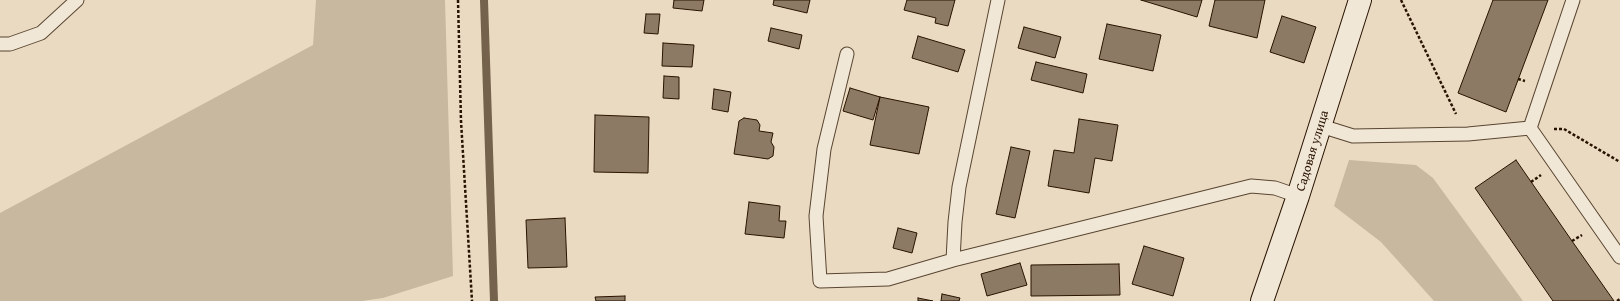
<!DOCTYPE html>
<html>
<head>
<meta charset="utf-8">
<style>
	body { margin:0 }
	canvas { display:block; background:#e9dac1 }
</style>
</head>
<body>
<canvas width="1620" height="301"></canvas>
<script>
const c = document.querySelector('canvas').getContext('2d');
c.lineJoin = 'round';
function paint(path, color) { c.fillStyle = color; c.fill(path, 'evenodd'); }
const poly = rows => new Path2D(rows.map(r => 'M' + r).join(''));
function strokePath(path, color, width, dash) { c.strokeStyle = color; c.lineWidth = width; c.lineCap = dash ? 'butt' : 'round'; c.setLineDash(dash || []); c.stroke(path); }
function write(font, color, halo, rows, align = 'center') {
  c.font = font + ' "Gentium Book Plus",serif'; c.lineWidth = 3; c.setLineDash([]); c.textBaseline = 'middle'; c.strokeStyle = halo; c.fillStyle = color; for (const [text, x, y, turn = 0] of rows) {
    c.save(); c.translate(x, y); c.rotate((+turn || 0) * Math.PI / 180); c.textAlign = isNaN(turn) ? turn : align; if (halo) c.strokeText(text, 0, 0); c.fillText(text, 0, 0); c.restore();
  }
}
paint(poly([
	[316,0,445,0,453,276,383,298,362,301,0,301,0,213,313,45],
	[1349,160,1416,165,1433,178,1523,301,1434,301,1381,242,1334,206]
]), '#c8b8a0');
strokePath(poly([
	[484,0,494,301]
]), '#75624c', 8);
const building = poly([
	[674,0,704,0,702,11,673,8,674,0],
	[774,0,810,0,807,13,773,5,774,0],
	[907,0,955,0,948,26,935,23,936,18,904,10,907,0],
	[1141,0,1202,0,1197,17,1141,0],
	[1215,0,1265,0,1257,38,1209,26,1215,0],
	[1493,0,1548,0,1506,112,1458,93,1493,0],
	[646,14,660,14,658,34,644,33,646,14],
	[1282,16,1316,27,1304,63,1270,52,1282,16],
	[1107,24,1161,35,1153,71,1099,59,1107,24],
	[1024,27,1061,37,1055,58,1018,48,1024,27],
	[771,28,802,35,799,49,768,41,771,28],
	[918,36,965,50,958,72,912,58,918,36],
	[663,43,694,45,692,67,662,66,663,43],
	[1036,62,1087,74,1083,93,1031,80,1036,62],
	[664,76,679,77,679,99,663,98,664,76],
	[850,88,880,97,873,120,843,111,850,88],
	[714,89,731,92,728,112,712,109,714,89],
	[880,97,929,107,919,154,870,145,880,97],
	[595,115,649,117,648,173,594,172,595,115],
	[744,118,757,120,760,125,759,131,773,133,771,142,774,147,773,156,768,159,734,154,739,121,744,118],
	[1079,119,1118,125,1112,161,1095,158,1089,193,1048,186,1054,150,1074,153,1079,119],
	[1011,147,1030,151,1015,218,996,214,1011,147],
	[1516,160,1572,241,1614,301,1553,301,1475,188,1516,160],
	[749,202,780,206,779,221,786,221,784,238,745,234,749,202],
	[565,218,567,267,528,268,526,220,565,218],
	[898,228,917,233,912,253,893,248,898,228],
	[1144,246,1184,258,1173,296,1132,284,1144,246],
	[1020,263,1027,285,987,296,981,274,1020,263],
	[1119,264,1120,295,1031,296,1031,265,1119,264],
	[942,294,960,298,959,301,941,301,942,294],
	[625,296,625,301,596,301,595,297,625,296],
	[918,298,933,301,918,301,918,298]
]);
paint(building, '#8d7a64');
strokePath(building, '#291300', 1);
const service = poly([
	[998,0,959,187,955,222,953,260,1251,186,1275,188,1298,196],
	[1573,0,1530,128,1620,257],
	[0,44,10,44,41,33,77,0],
	[847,54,824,149,816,216,820,281,888,279,953,260],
	[1321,126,1353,136,1468,134,1530,128]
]);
const secondary = poly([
	[1262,301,1298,196,1360,0]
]);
strokePath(service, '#594530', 15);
strokePath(secondary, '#291300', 24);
strokePath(poly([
	[458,0,461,121,472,301],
	[1401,0,1456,114],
	[1518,79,1525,81],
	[1554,129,1564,129,1620,162],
	[1531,182,1541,175],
	[1572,241,1582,235],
	[1617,301,1620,299]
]), '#291300', 2.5, [3, 2]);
strokePath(service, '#f1e7d7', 13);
strokePath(secondary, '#f1e7d7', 22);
write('13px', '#291300', '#f1e7d7', [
	["Садовая улица",1313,151,-73]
]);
</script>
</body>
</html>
